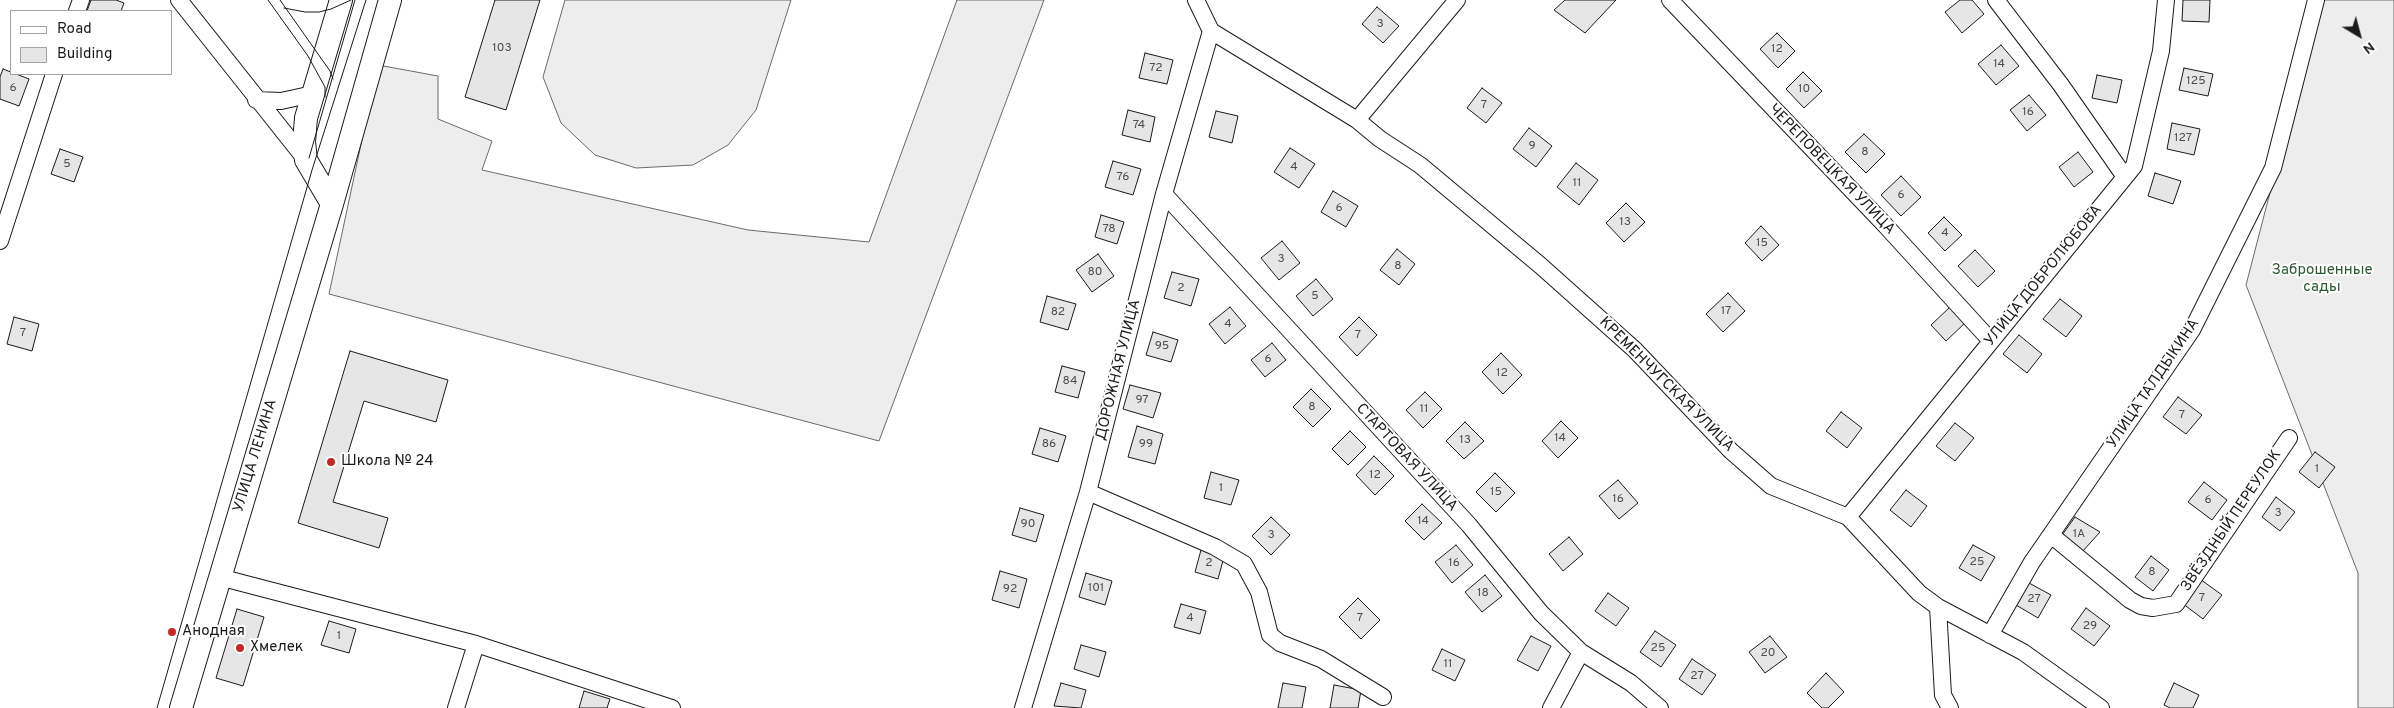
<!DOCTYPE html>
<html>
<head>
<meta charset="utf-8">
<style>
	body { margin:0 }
	#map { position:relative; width:2394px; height:708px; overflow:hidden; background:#fff; font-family:Overpass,sans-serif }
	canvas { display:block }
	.legend { position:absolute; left:10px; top:10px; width:162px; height:65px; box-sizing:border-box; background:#fff; border:1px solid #a3a3a3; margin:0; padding:6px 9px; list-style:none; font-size:15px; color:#1a1a1a }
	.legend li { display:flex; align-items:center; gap:10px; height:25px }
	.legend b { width:25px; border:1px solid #a3a3a3 }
	.north { position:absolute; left:2334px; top:10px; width:50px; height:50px; -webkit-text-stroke:4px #fff; paint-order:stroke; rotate:143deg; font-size:14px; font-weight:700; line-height:20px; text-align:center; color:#1a1a1a }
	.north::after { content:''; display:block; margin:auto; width:18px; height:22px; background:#1a1a1a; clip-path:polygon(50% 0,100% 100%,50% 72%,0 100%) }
</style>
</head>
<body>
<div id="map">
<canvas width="2394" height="708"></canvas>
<ul class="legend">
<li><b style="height:6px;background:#fff"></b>Road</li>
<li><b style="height:14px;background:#e6e6e6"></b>Building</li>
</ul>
<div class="north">N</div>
</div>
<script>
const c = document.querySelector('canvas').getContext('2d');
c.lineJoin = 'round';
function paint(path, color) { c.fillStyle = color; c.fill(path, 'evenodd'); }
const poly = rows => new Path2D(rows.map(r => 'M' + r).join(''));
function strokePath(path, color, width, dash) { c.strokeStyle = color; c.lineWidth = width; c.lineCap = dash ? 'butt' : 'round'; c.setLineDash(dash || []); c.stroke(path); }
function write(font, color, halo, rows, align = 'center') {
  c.font = font + ' Overpass,sans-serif'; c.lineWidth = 4; c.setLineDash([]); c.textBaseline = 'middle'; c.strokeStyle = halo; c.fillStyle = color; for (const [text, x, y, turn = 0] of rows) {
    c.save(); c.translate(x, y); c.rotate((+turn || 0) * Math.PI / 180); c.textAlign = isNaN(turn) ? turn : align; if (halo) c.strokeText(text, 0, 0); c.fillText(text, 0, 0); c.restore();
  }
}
const built = poly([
	[565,0,791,0,756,110,728,145,693,165,636,168,595,155,561,123,543,77,565,0],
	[957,0,1044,0,879,441,329,294,378,65,438,76,438,119,492,141,482,170,748,230,869,242,957,0],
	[2320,0,2394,0,2394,708,2358,708,2358,573,2246,285,2320,0]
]);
paint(built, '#ededed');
strokePath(built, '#6a6a6a', 1);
const building = poly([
	[91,0,116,0,124,3,121,11,87,11,91,0],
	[495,0,540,0,506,110,465,97,495,0],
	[1565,0,1616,0,1585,33,1554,10,1565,0],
	[1960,0,1972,0,1984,14,1962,33,1945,12,1960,0],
	[2183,0,2210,0,2209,22,2182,21,2183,0],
	[1377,7,1399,26,1383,43,1362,24,1377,7],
	[1777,33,1795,51,1778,68,1760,49,1777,33],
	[2001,45,2019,66,1996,85,1978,64,2001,45],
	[1145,53,1173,60,1167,84,1139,78,1145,53],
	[2184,68,2213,74,2208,96,2179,90,2184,68],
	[3,69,29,79,19,106,0,99,0,77,3,69],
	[1803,72,1822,91,1804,108,1786,89,1803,72],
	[2097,75,2122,80,2117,103,2092,98,2097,75],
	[1482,88,1502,103,1486,123,1467,108,1482,88],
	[2029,95,2046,115,2027,131,2010,110,2029,95],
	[1128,110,1155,117,1150,142,1122,135,1128,110],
	[1216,111,1238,116,1232,143,1209,137,1216,111],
	[2172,123,2200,129,2194,155,2167,149,2172,123],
	[1529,128,1552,146,1536,167,1513,149,1529,128],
	[1864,134,1885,154,1866,173,1845,152,1864,134],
	[1290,148,1315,164,1299,188,1274,172,1290,148],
	[60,149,83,157,74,182,51,174,60,149],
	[2078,152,2093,172,2074,187,2059,167,2078,152],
	[1113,161,1141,169,1133,195,1105,187,1113,161],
	[1576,163,1598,180,1579,205,1557,187,1576,163],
	[2155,173,2181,181,2173,204,2148,196,2155,173],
	[1901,176,1921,197,1901,216,1881,195,1901,176],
	[1333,191,1358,206,1346,227,1321,212,1333,191],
	[1626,203,1645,222,1624,242,1606,223,1626,203],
	[1101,215,1124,222,1117,244,1095,237,1101,215],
	[1944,217,1962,235,1945,251,1928,233,1944,217],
	[1761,226,1779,245,1762,261,1745,243,1761,226],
	[1282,241,1300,263,1279,280,1261,258,1282,241],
	[1397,249,1415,264,1399,285,1380,270,1397,249],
	[1975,250,1995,271,1978,287,1958,266,1975,250],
	[1098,254,1114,276,1092,292,1076,270,1098,254],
	[1172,272,1199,279,1191,306,1164,298,1172,272],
	[1316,279,1333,299,1313,316,1296,296,1316,279],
	[1728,293,1745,311,1723,332,1706,314,1728,293],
	[1047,296,1076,304,1068,330,1040,322,1047,296],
	[2060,299,2082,316,2066,337,2043,319,2060,299],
	[1230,307,1246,326,1225,344,1209,324,1230,307],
	[1950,307,1965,323,1946,341,1931,325,1950,307],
	[14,317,39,324,32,351,7,344,14,317],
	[1359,317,1377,335,1357,356,1339,337,1359,317],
	[1153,332,1178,340,1171,362,1146,355,1153,332],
	[2019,335,2042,354,2027,373,2003,354,2019,335],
	[1272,343,1286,360,1265,377,1251,360,1272,343],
	[350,351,448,380,436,422,364,401,333,502,388,518,379,548,298,523,350,351],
	[1501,353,1522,375,1503,394,1482,372,1501,353],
	[1062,366,1085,372,1078,398,1055,392,1062,366],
	[1130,385,1161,393,1153,418,1123,409,1130,385],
	[1311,389,1331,409,1313,427,1293,407,1311,389],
	[1425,392,1442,409,1423,428,1406,410,1425,392],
	[2178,397,2202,415,2186,434,2163,417,2178,397],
	[1841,412,1862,428,1847,448,1826,431,1841,412],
	[1561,421,1578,438,1558,458,1542,441,1561,421],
	[1465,422,1484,441,1464,459,1446,441,1465,422],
	[1955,423,1974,438,1955,461,1936,446,1955,423],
	[1137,426,1163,434,1155,464,1128,457,1137,426],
	[1040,428,1066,436,1058,462,1032,454,1040,428],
	[1350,431,1366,447,1348,465,1332,449,1350,431],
	[2315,452,2335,467,2319,488,2299,472,2315,452],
	[1374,456,1394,476,1375,495,1356,475,1374,456],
	[1211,472,1239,480,1231,505,1204,498,1211,472],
	[1495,473,1515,493,1496,512,1476,492,1495,473],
	[1618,480,1638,503,1619,519,1599,496,1618,480],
	[2204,482,2227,500,2212,520,2188,502,2204,482],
	[1906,490,1927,506,1911,527,1890,510,1906,490],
	[2276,497,2295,512,2280,531,2262,517,2276,497],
	[1422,504,1442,523,1424,540,1405,521,1422,504],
	[1020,508,1044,515,1036,542,1012,535,1020,508],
	[1271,517,1290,535,1271,555,1252,536,1271,517],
	[2075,517,2100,532,2082,552,2060,538,2075,517],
	[1569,537,1583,554,1563,571,1549,554,1569,537],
	[1456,545,1473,565,1452,583,1435,562,1456,545],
	[1973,545,1995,557,1981,581,1959,568,1973,545],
	[1201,550,1224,557,1218,579,1195,572,1201,550],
	[2151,556,2169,570,2153,591,2135,577,2151,556],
	[1000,571,1027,579,1019,608,992,600,1000,571],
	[1086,573,1112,581,1105,605,1079,597,1086,573],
	[1485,575,1502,596,1482,612,1465,592,1485,575],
	[2200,579,2222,595,2203,619,2182,603,2200,579],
	[2029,583,2051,595,2038,618,2016,605,2029,583],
	[1608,593,1629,608,1616,626,1595,611,1608,593],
	[1358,598,1380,620,1361,639,1339,617,1358,598],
	[1181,604,1206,611,1200,634,1174,627,1181,604],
	[2086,608,2110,626,2094,646,2071,629,2086,608],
	[237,609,264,617,243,686,216,678,237,609],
	[329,621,356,629,349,653,321,645,329,621],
	[1655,631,1676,645,1661,667,1640,652,1655,631],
	[1531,636,1551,646,1538,671,1517,660,1531,636],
	[1770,636,1787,657,1765,673,1749,652,1770,636],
	[1081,645,1106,652,1099,677,1074,669,1081,645],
	[1442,649,1465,660,1455,681,1432,670,1442,649],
	[1692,659,1716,675,1702,695,1679,679,1692,659],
	[1826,673,1844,692,1828,708,1822,708,1807,693,1826,673],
	[1061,683,1086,690,1081,708,1054,706,1061,683],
	[1283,683,1306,687,1302,708,1278,708,1283,683],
	[2174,683,2199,695,2193,708,2170,708,2164,705,2174,683],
	[1334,685,1361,690,1358,708,1330,708,1334,685],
	[584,691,610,699,607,708,579,708,584,691]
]);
paint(building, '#e6e6e6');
strokePath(building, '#1a1a1a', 1);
const minor = poly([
	[179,0,306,160],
	[1196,0,1211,31],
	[1670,0,1885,225,1991,341],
	[1996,0,2061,85,2125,177],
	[77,11,81,0],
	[1211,31,1357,120,1380,139,1420,165,1541,266,1635,350,1731,451,1771,486,1848,517,1919,593,1938,607,2023,652,2101,708],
	[256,100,281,101,313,94],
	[1357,120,1457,0],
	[1164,194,1469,525,1541,613,1581,652,1631,683,1660,708],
	[0,241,54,74],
	[1088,492,1215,547,1244,564,1259,592,1270,635,1280,643,1321,659,1383,697],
	[1848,517,2134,166,2161,51,2166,0],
	[2051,535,2130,600,2141,606,2153,608,2176,604,2289,438],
	[219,577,476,644,672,708],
	[1938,607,1943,695,1950,708],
	[1990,635,2032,562,2192,330,2273,168,2316,0],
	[456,708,476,644],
	[1023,708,1088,492,1164,194,1211,31],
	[1551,708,1581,652]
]);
const secondary = poly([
	[332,204,306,160,304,142,306,118,341,0],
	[181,708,332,204,390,0]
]);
strokePath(minor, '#1a1a1a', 18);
strokePath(secondary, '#1a1a1a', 24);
strokePath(minor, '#fff', 16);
strokePath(secondary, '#fff', 22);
strokePath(poly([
	[268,0,308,56,325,87,325,97],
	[280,0,330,71,333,79],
	[284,8,305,12,319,12,331,9,351,0],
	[309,158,355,0],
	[157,708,312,170,366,0]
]), '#1a1a1a', 1);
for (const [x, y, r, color] of [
	[331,462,5,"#c62828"],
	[172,632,5,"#c62828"],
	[240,648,5,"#c62828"]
]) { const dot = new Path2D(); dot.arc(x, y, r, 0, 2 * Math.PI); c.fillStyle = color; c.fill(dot); strokePath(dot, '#fff', 2); }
write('12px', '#4d4d4d', null, [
	["3",1380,25],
	["103",502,49],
	["12",1777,50],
	["14",1999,65],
	["72",1156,69],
	["125",2196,82],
	["6",13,89],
	["10",1804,90],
	["7",1484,106],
	["16",2028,113],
	["74",1139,126],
	["127",2183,139],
	["9",1532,147],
	["8",1865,153],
	["5",67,165],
	["4",1294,168],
	["76",1123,178],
	["11",1577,184],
	["6",1901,196],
	["6",1339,209],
	["13",1625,223],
	["78",1109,230],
	["4",1945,234],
	["15",1762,244],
	["3",1281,260],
	["8",1398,267],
	["80",1095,273],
	["2",1181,289],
	["5",1315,297],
	["17",1726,312],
	["82",1058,313],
	["4",1228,325],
	["7",23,334],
	["7",1358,336],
	["95",1162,347],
	["6",1268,360],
	["12",1502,374],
	["84",1070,382],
	["97",1142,401],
	["8",1312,408],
	["11",1424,410],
	["7",2182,416],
	["14",1560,439],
	["13",1465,441],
	["86",1049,445],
	["99",1146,445],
	["1",2317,470],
	["12",1375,476],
	["1",1221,489],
	["15",1496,493],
	["16",1618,500],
	["6",2208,501],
	["3",2278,514],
	["14",1423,522],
	["90",1028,525],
	["1А",2079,535],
	["3",1271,536],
	["25",1977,563],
	["2",1209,564],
	["16",1454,564],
	["8",2152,573],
	["101",1096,589],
	["92",1010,590],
	["18",1483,594],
	["7",2202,599],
	["27",2034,600],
	["4",1190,619],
	["7",1360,619],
	["29",2090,627],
	["1",339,637],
	["25",1658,649],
	["20",1768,654],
	["11",1448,665],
	["27",1697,677]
]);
write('15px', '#1a1a1a', '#fff', [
	["ЧЕРЕПОВЕЦКАЯ УЛИЦА",1831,170,46],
	["УЛИЦА ДОБРОЛЮБОВА",2044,276,-51],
	["ДОРОЖНАЯ УЛИЦА",1119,370,-76],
	["УЛИЦА ТАЛДЫКИНА",2154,384,-56],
	["КРЕМЕНЧУГСКАЯ УЛИЦА",1666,385,45],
	["УЛИЦА ЛЕНИНА",256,456,-73],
	["СТАРТОВАЯ УЛИЦА",1406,458,47],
	["ЗВЁЗДНЫЙ ПЕРЕУЛОК",2232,521,-56]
]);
write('15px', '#2b5a34', '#fff', [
	["Заброшенные",2322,271],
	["сады",2322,288]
]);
write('15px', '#1a1a1a', '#fff', [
	["Школа № 24",341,462],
	["Анодная",182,632],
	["Хмелек",250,648]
], 'left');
</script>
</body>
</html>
